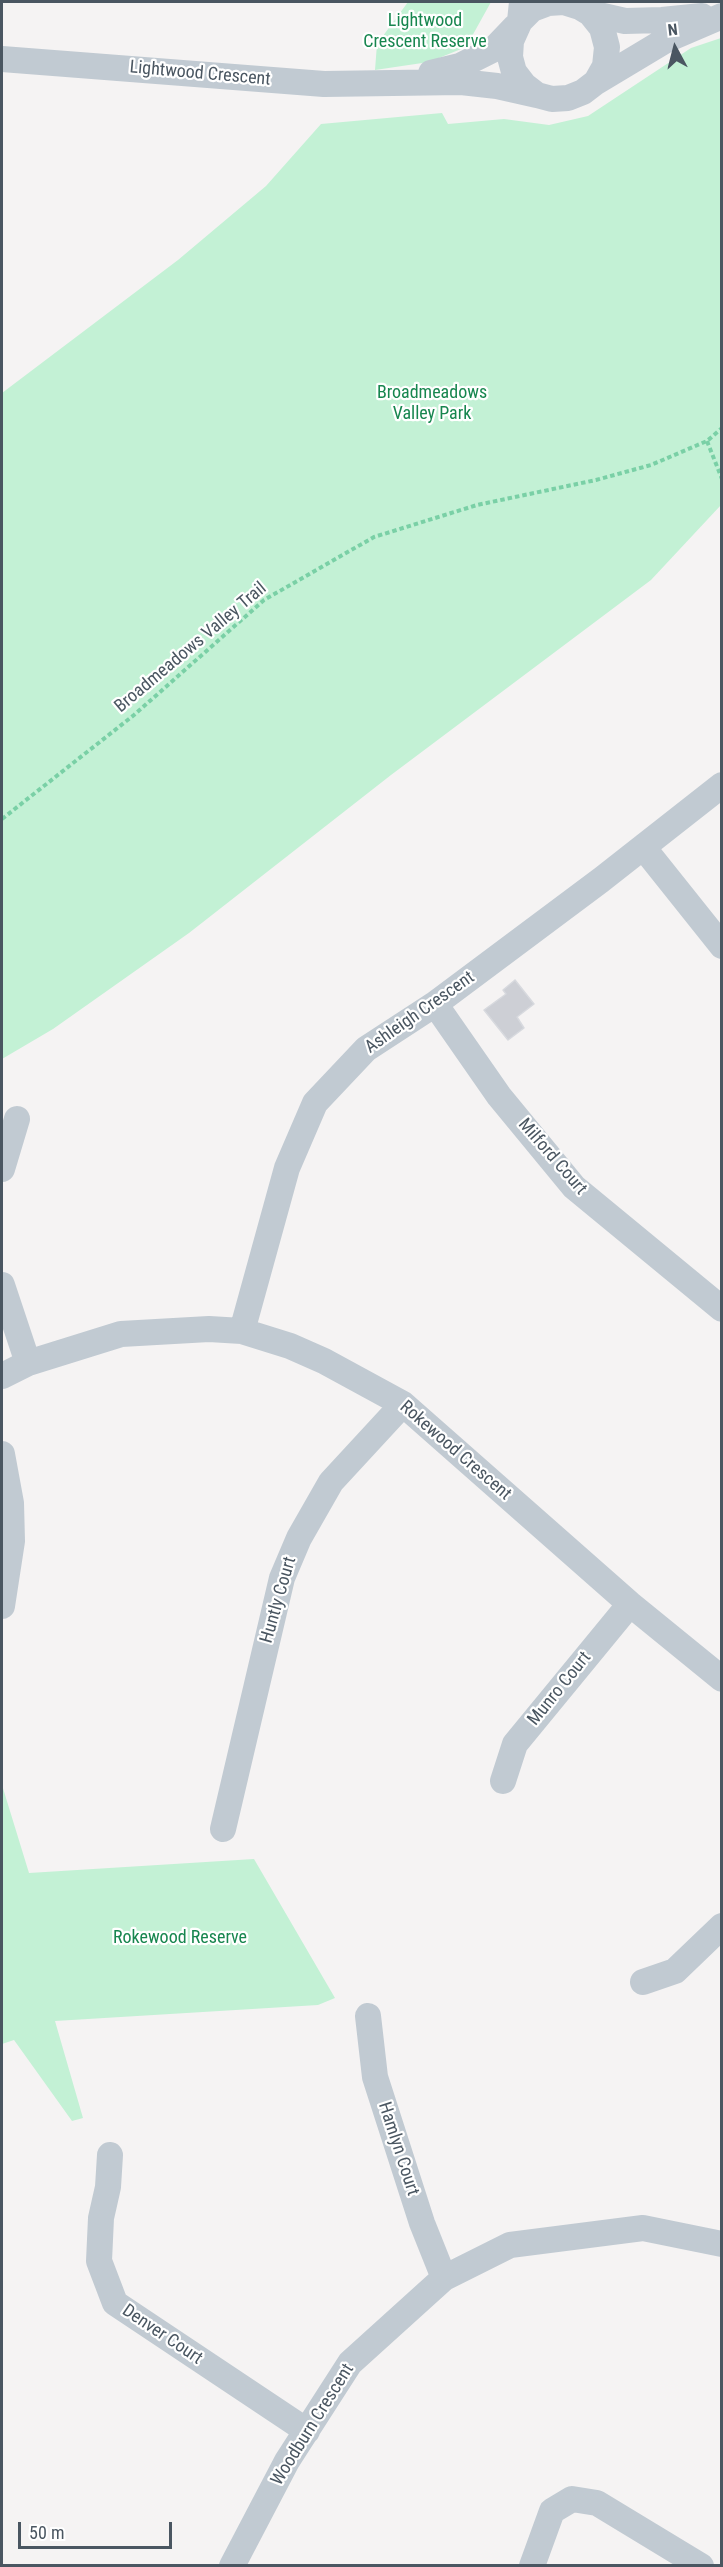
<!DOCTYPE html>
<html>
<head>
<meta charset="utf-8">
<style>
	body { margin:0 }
	#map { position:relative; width:723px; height:2567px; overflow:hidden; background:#f5f3f3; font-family:"Roboto Condensed",sans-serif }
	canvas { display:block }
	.frame { position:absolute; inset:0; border:3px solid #4a5661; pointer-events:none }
	.north { position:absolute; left:645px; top:18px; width:60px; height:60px; -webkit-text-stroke:4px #fff; paint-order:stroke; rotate:353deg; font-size:16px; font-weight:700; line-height:24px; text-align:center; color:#4a5661 }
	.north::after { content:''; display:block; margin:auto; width:21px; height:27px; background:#4a5661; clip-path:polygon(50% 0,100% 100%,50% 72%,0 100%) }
	.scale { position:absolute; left:18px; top:2522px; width:154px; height:27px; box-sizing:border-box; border:3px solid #4a5661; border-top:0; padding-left:8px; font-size:18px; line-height:21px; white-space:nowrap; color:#4a5661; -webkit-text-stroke:4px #fff; paint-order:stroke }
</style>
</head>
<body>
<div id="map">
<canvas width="723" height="2567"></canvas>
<div class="frame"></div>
<div class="north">N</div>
<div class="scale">50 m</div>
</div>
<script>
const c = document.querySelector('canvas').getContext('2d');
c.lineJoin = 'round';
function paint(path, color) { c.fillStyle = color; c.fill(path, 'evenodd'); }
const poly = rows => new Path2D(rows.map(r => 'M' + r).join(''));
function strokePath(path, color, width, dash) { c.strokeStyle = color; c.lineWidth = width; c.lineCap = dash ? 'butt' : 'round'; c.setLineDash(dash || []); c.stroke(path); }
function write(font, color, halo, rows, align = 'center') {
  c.font = font + ' "Roboto Condensed",sans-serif'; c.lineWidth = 4.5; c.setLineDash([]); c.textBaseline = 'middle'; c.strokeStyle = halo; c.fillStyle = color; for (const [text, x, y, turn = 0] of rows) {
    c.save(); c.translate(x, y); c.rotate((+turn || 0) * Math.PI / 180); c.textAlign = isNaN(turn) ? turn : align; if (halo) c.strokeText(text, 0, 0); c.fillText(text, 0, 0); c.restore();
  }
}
paint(poly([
	[408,2,491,2,466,47,429,62,375,70,377,44],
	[721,38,721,505,651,580,391,775,189,933,53,1029,2,1059,2,393,178,260,266,186,321,124,442,113,448,124,504,119,549,125,588,116,691,48],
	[2,1785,29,1873,254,1859,335,1998,318,2005,55,2021,83,2118,72,2121,14,2040,2,2044]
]), '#c3f1d5');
const building = poly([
	[515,980,534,1004,517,1017,524,1028,508,1040,484,1010,506,994,503,990,515,980]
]);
paint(building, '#cdcfd5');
strokePath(building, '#d7d9de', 1.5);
strokePath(poly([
	[707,441,722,479],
	[2,819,134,715,264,600,374,537,477,505,596,480,651,465,707,441,722,428]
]), '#7ad0a6', 4, [4.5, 3]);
strokePath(poly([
	[590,13,625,21,662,20,702,16],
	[520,21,532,9,548,3,564,2,580,7,590,13,602,28,607,47,605,66,596,82,583,92,568,98,552,99,537,95,524,85,514,72,510,57,511,41,520,21,522,2],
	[2,59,324,84,461,82,497,86,537,95],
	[431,73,460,66,494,49,515,27],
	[596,82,666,40,722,16],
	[643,847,722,946],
	[435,1004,499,1096,574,1187,722,1309],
	[2,1169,17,1119],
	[2,1285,28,1363],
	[242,1331,287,1168,315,1103,366,1049,435,1004,601,880,722,785],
	[2,1376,28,1363,121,1334,209,1329,242,1331,290,1346,324,1361,403,1404,630,1604,722,1679],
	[2,1454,11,1503,12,1541,2,1606],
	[503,1781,515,1744,630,1604],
	[223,1829,282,1578,299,1538,331,1482,403,1404],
	[643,1982,675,1971,722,1926],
	[368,2016,375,2077,422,2223,444,2278],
	[110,2155,108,2187,101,2218,99,2261,115,2303,307,2431],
	[232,2566,287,2461,350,2363,444,2278,510,2245,643,2228,722,2244],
	[532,2566,552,2511,572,2499,597,2503,701,2566]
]), '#c1cad2', 26);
write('18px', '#17864f', '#fff', [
	["Lightwood",425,21],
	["Crescent Reserve",425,42],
	["Broadmeadows",432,393],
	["Valley Park",432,414],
	["Rokewood Reserve",180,1938]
]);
write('18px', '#4a5661', '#fff', [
	["Lightwood Crescent",200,74,5],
	["Broadmeadows Valley Trail",191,648,-40],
	["Ashleigh Crescent",420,1013,-35],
	["Milford Court",552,1157,49],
	["Rokewood Crescent",455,1451,41],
	["Huntly Court",279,1600,-74],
	["Munro Court",560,1689,-51],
	["Hamlyn Court",398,2149,72],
	["Denver Court",162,2335,34],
	["Woodburn Crescent",313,2425,-58]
]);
</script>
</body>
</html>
